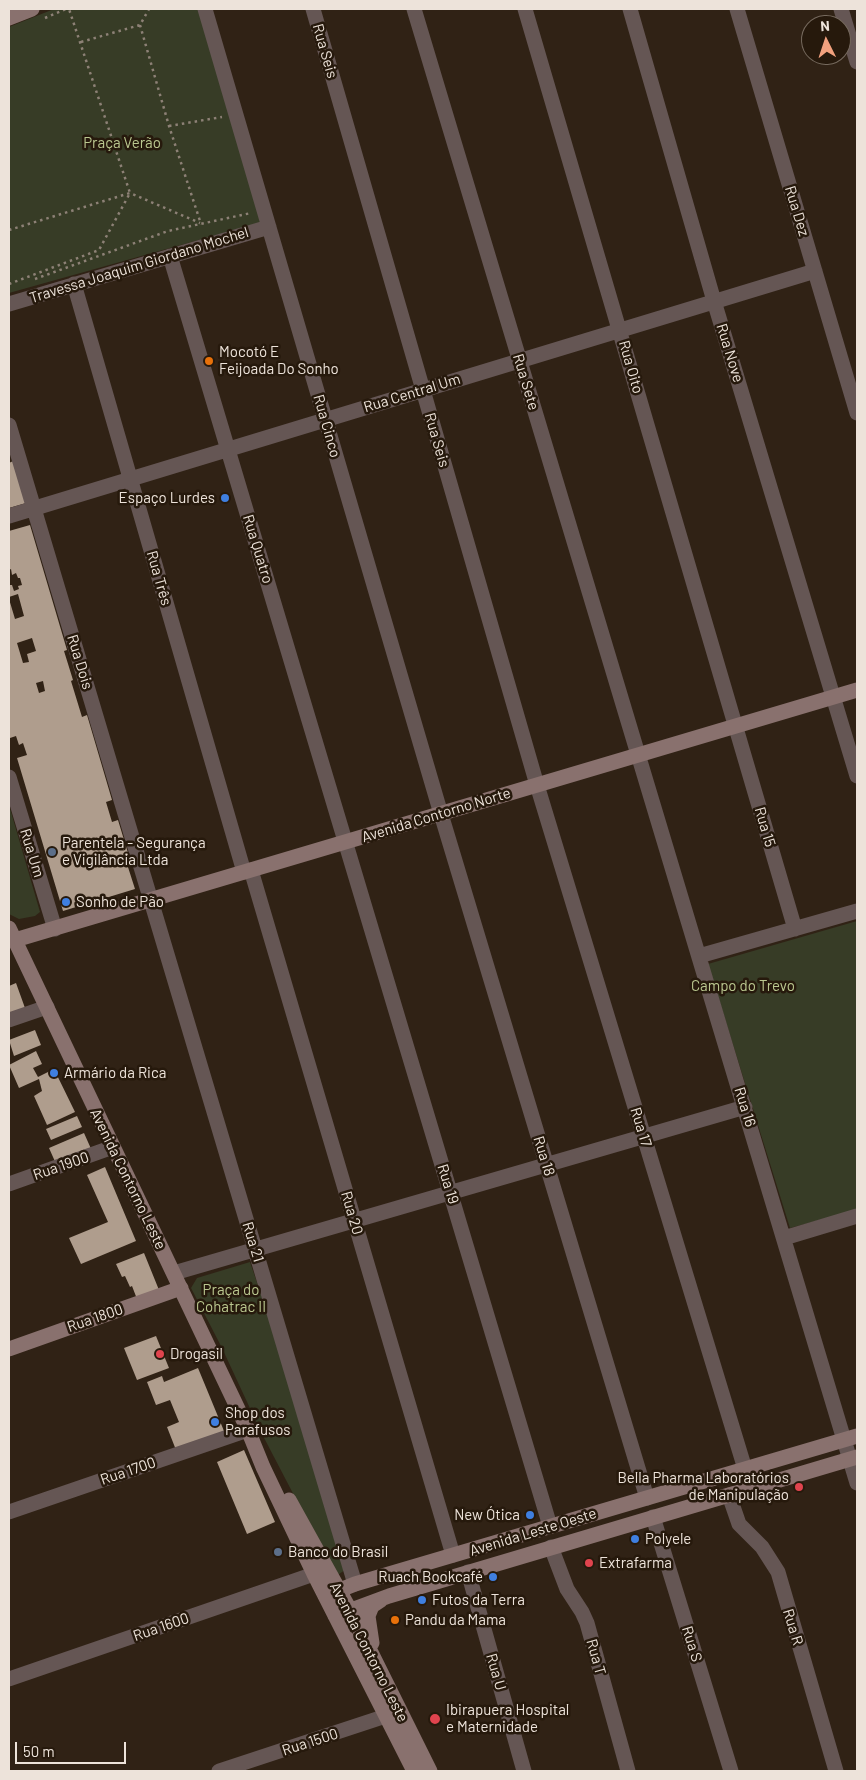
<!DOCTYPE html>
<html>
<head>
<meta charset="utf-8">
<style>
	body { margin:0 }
	#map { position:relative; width:866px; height:1780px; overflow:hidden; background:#302215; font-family:Barlow,sans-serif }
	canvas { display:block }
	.frame { position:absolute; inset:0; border:10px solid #ede3da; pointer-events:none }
	.north { position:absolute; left:801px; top:15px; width:50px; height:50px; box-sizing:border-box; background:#26190c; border:1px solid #766a5e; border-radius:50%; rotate:356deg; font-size:14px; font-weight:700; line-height:20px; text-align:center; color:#ede3da }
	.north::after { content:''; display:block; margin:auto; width:18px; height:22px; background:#f2a17e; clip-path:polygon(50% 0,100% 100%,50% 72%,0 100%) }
	.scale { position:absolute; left:15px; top:1742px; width:111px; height:22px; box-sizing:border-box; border:2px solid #ede3da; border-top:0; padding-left:6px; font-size:15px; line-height:18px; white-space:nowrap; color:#ede3da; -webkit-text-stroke:4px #26190c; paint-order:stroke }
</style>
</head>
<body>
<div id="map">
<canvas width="866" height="1780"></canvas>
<div class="frame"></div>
<div class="north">N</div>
<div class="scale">50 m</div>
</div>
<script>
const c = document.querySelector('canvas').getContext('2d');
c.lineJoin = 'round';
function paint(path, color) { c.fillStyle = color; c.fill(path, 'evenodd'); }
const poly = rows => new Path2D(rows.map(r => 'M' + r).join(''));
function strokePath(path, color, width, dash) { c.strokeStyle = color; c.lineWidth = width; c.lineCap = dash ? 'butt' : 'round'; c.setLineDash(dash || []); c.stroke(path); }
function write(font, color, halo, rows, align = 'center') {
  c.font = font + ' Barlow,sans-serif'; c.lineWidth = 5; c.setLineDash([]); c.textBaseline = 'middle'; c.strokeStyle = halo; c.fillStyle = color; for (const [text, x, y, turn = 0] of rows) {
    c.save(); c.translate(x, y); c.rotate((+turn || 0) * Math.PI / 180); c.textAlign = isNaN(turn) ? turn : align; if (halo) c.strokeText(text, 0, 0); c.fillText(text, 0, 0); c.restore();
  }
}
paint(poly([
	[54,9,199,9,263,222,9,293,9,27],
	[9,805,40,912,35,916,19,919,9,914],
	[857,921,857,1210,790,1228,708,964],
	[250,1262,301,1412,345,1570,336,1576,261,1432,222,1348,191,1288,197,1278]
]), '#373c26');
paint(poly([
	[13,461,26,503,9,508,9,463],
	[30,525,67,650,64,651,73,680,71,681,82,717,87,715,112,800,106,802,112,822,118,820,131,863,127,864,135,889,63,911,17,758,27,755,23,743,19,745,16,736,10,738,9,734,9,599,15,619,24,616,18,594,9,597,9,585,12,585,14,591,19,589,18,586,22,585,20,578,18,578,16,573,12,575,11,569,9,570,9,531],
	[32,638,36,651,27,654,29,662,23,663,17,643],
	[43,681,45,691,39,693,36,683],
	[16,983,25,1008,9,1013,9,986],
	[35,1030,41,1045,14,1056,9,1040],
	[36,1051,42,1064,33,1068,38,1077,54,1069,75,1112,47,1125,34,1096,42,1091,39,1079,19,1088,9,1065],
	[77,1116,82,1127,51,1140,46,1129],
	[84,1133,92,1151,57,1166,49,1148],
	[105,1167,136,1241,81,1264,69,1238,108,1222,87,1175],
	[144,1253,159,1290,137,1299,132,1286,130,1287,125,1276,122,1277,116,1264],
	[156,1336,169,1368,137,1380,124,1348],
	[198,1368,224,1431,176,1450,167,1427,179,1422,170,1400,156,1405,147,1382,162,1376,164,1382],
	[244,1450,275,1522,247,1534,217,1462]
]), '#af9d8d');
strokePath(poly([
	[45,18,66,9],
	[140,25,169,126,201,224],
	[81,42,140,25,149,9],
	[169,126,222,117],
	[9,230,130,193,200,223],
	[35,279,168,231,251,213],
	[9,284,99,250,130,193,69,9]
]), '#8d8176', 2.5, [2.5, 4]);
strokePath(poly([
	[205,9,441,814,647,1498],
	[313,9,537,785,745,1469],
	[414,9,857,1483],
	[525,9,795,929],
	[630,9,714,301,857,776],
	[737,9,857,413],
	[841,9,857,62],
	[170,256,550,1526],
	[74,284,244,872],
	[9,304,269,227],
	[9,425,355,1584],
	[9,516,815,271],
	[9,777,55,929],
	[251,870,453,1555],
	[699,956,857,911],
	[9,1020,47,1007],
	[9,1184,113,1147],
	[784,1238,857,1216],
	[174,1273,745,1107],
	[729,1495,739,1524,762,1547,778,1572,836,1771],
	[9,1512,248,1430],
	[653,1517,731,1771],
	[551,1547,567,1589,582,1612,587,1623,628,1771],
	[468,1572,524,1771],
	[9,1679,314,1574],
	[219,1771,398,1712]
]), '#655654', 15);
strokePath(poly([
	[9,18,32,9],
	[9,928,248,1430,263,1467,314,1574,414,1771],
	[15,940,857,690],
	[9,1349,181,1288],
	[289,1500,350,1610,430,1771],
	[325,1596,355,1584,857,1436],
	[335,1616,389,1596,857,1457],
	[372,1643,368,1616,372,1606,381,1600]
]), '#89716e', 15);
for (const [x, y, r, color] of [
	[209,361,5,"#e8710a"],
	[225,498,5,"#3f7fe0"],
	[52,852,5,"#5c6f8a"],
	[66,902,5,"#3f7fe0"],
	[54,1073,5,"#3f7fe0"],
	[160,1354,5,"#e0444e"],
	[215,1422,5,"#3f7fe0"],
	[799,1487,5,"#e0444e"],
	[530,1515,5,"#3f7fe0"],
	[635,1539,5,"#3f7fe0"],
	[278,1552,5,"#5c6f8a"],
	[589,1563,5,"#e0444e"],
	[493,1577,5,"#3f7fe0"],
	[422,1600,5,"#3f7fe0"],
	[395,1620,5,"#e8710a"],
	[435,1719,6,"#e0444e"]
]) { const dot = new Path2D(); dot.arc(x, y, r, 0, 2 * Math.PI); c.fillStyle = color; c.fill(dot); strokePath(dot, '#26190c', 2); }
write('15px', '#ede3da', '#26190c', [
	["Rua Seis",325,51,74],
	["Rua Dez",797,211,73],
	["Travessa Joaquim Giordano Mochel",139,265,-17],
	["Rua Nove",730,353,73],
	["Rua Oito",631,367,74],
	["Rua Sete",526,382,73],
	["Rua Central Um",412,393,-17],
	["Rua Cinco",327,426,74],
	["Rua Seis",437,440,74],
	["Rua Quatro",258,549,73],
	["Rua Três",159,578,74],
	["Rua Dois",80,662,73],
	["Avenida Contorno Norte",436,815,-17],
	["Rua 15",765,827,74],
	["Rua Um",32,853,73],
	["Rua 16",745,1107,73],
	["Rua 17",641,1127,73],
	["Rua 18",544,1156,73],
	["Rua 1900",61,1166,-19],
	["Avenida Contorno Leste",128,1179,64],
	["Rua 19",448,1184,73],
	["Rua 20",352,1213,74],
	["Rua 21",253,1242,73],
	["Rua 1800",95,1318,-19],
	["Rua 1700",128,1471,-19],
	["Avenida Leste Oeste",533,1532,-17],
	["Rua 1600",161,1627,-19],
	["Rua R",793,1627,73],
	["Rua S",692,1644,73],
	["Avenida Contorno Leste",369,1652,63],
	["Rua T",596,1657,74],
	["Rua U",496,1672,74],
	["Rua 1500",310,1742,-18]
]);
write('15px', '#bbc890', '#26190c', [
	["Praça Verão",122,143],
	["Campo do Trevo",743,986],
	["Praça do",231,1290],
	["Cohatrac II",231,1307]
]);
write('15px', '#ede3da', '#26190c', [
	["Mocotó E",219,352],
	["Feijoada Do Sonho",219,369],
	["Espaço Lurdes",215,498,"right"],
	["Parentela - Segurança",62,843],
	["e Vigilância Ltda",62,860],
	["Sonho de Pão",76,902],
	["Armário da Rica",64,1073],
	["Drogasil",170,1354],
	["Shop dos",225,1413],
	["Parafusos",225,1430],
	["Bella Pharma Laboratórios",789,1478,"right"],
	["de Manipulação",789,1495,"right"],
	["New Ótica",520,1515,"right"],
	["Polyele",645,1539],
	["Banco do Brasil",288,1552],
	["Extrafarma",599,1563],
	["Ruach Bookcafé",483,1577,"right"],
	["Futos da Terra",432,1600],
	["Pandu da Mama",405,1620],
	["Ibirapuera Hospital",446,1710],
	["e Maternidade",446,1727]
], 'left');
</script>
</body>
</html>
